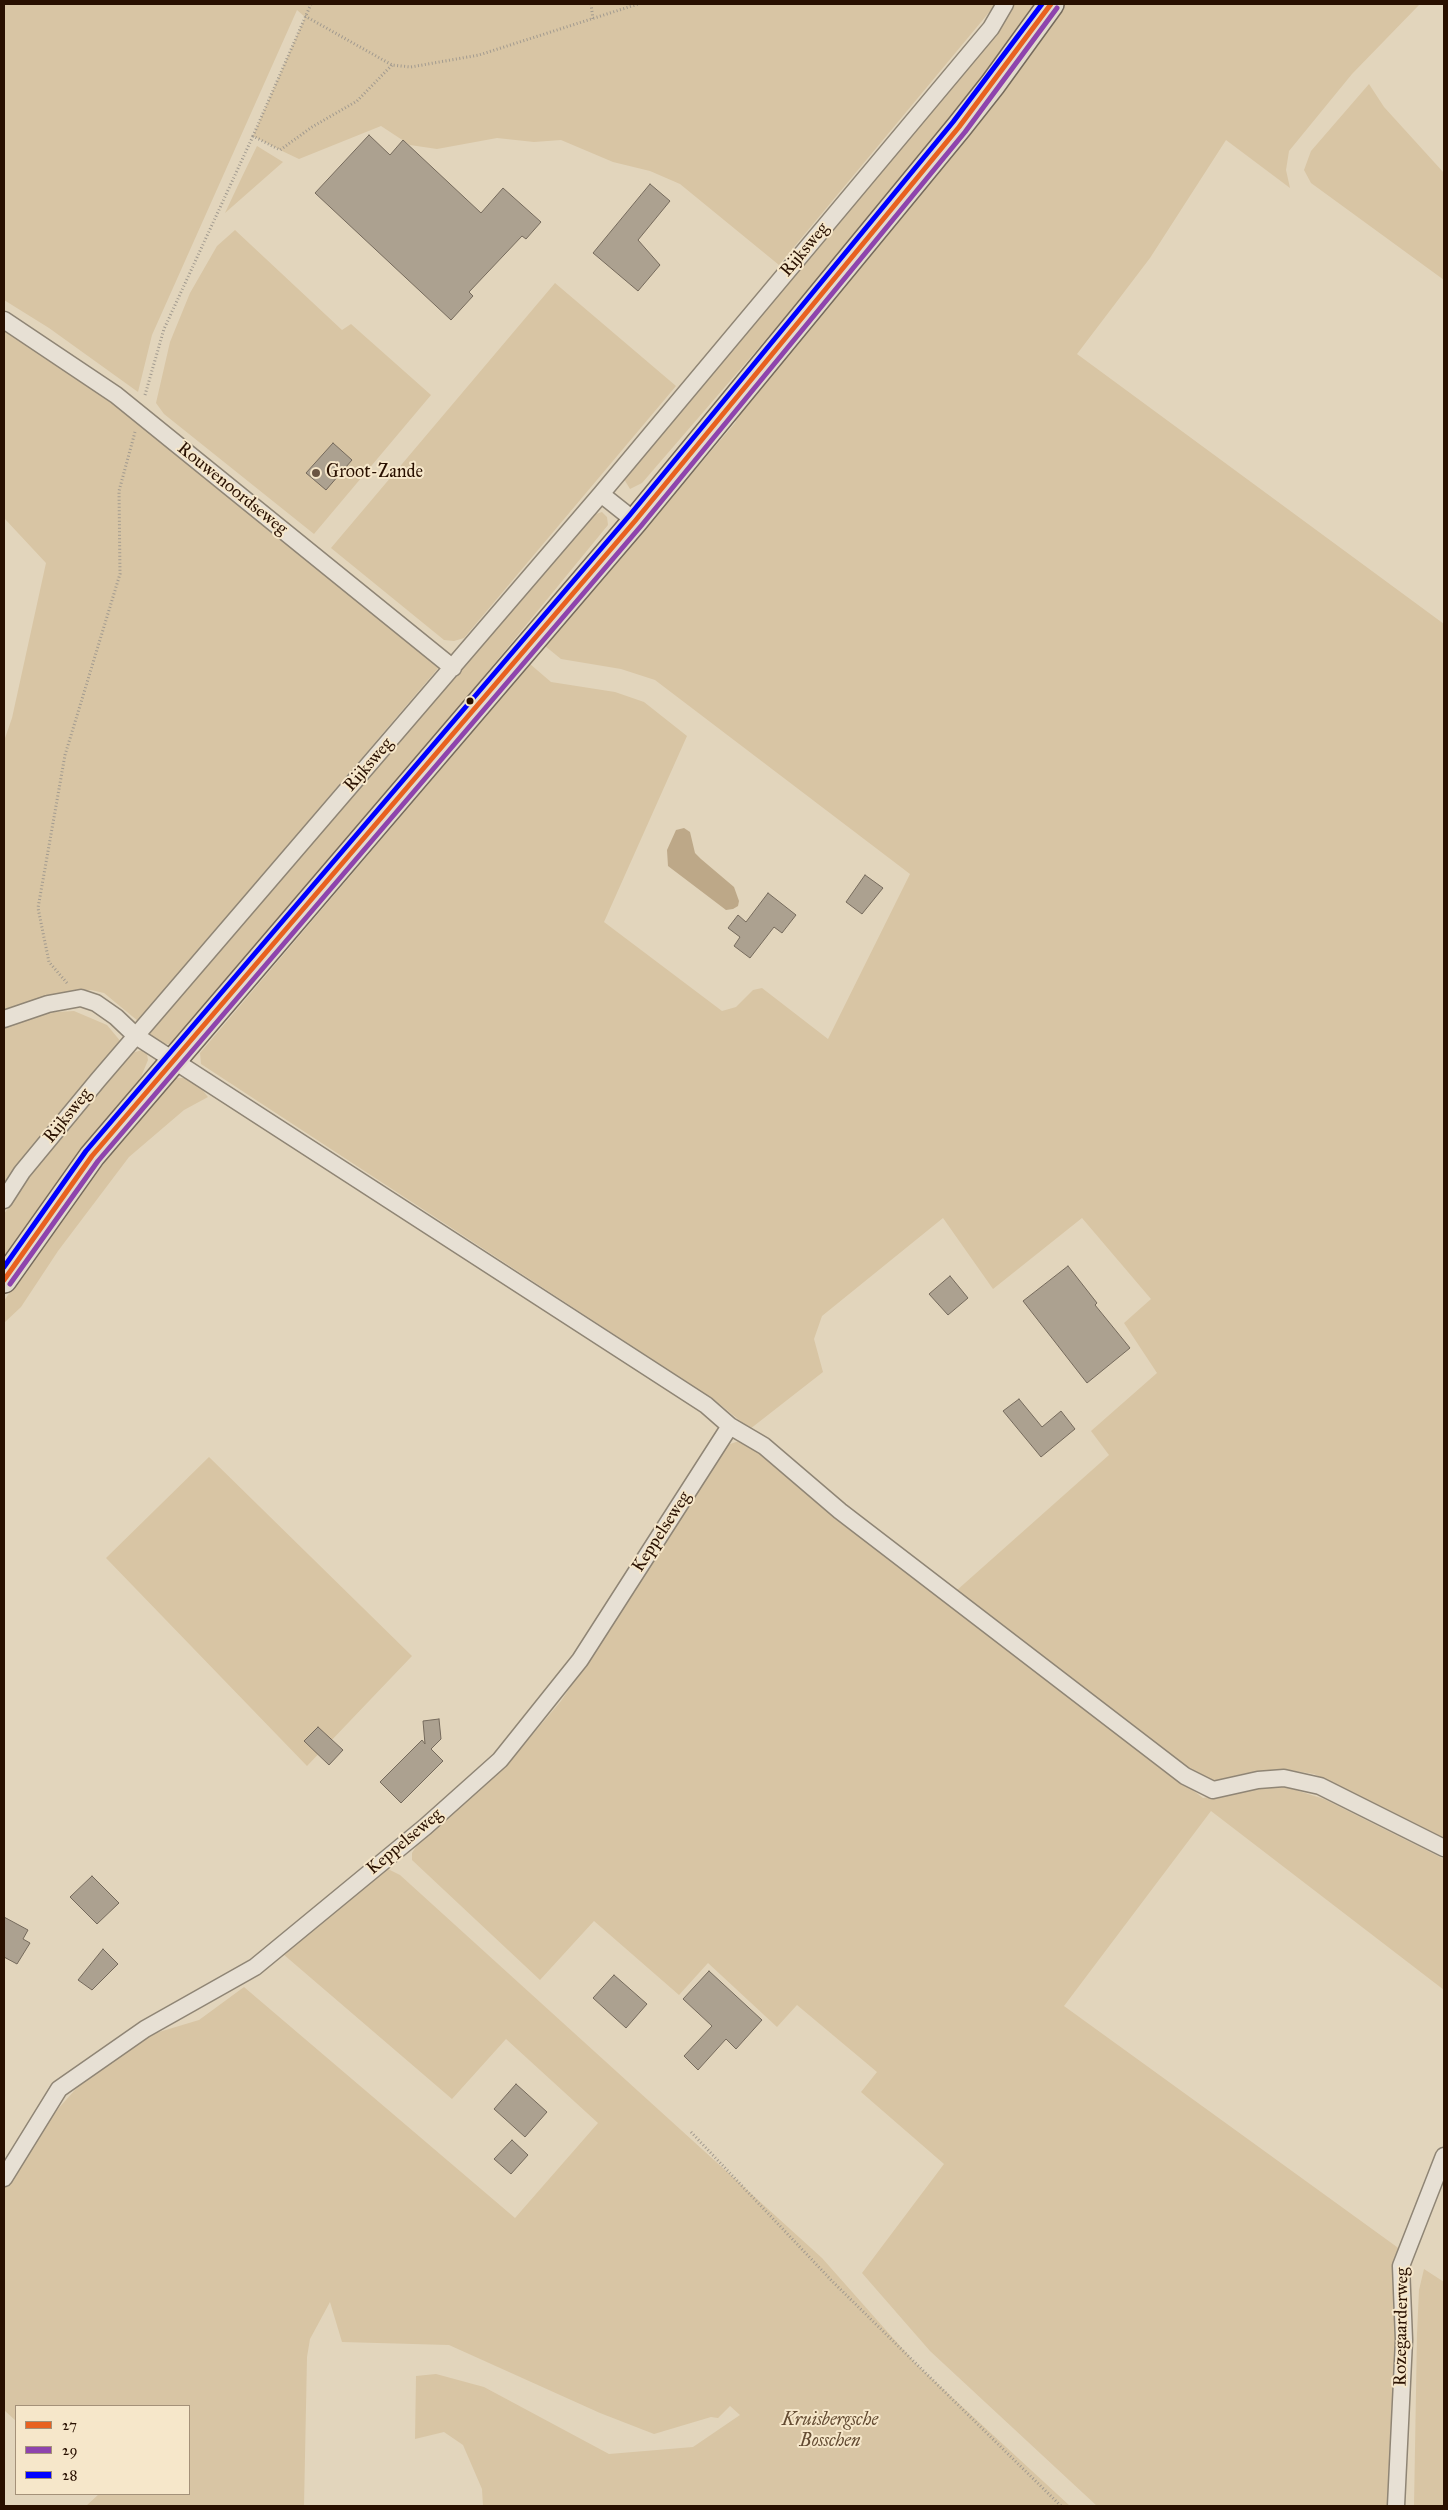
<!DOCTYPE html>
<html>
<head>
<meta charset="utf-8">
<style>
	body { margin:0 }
	#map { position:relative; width:1448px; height:2510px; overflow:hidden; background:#e2d5bc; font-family:"IM FELL Great Primer",serif }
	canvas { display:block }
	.frame { position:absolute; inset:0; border:5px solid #291000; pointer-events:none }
	.legend { position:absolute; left:15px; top:2405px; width:175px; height:90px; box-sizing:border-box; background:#f6e7ca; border:1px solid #a49179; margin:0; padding:6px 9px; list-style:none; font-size:15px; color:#291000 }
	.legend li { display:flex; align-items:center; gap:10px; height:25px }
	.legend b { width:25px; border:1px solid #a49179 }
</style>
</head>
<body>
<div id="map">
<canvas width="1448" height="2510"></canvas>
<div class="frame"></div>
<ul class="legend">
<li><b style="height:6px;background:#e86120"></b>27</li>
<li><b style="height:6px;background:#8e44ad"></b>29</li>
<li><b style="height:6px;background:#00f"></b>28</li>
</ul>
</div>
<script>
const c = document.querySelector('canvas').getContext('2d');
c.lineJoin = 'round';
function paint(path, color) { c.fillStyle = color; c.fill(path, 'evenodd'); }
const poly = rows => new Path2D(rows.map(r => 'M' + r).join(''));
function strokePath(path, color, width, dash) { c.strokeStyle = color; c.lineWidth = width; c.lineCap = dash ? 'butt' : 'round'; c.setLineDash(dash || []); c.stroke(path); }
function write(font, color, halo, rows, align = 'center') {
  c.font = font + ' "IM FELL Great Primer",serif'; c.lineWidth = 4; c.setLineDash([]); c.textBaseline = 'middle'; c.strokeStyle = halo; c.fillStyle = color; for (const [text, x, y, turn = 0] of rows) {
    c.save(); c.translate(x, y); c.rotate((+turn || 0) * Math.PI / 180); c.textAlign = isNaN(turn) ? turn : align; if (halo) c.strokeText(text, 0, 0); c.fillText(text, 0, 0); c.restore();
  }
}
paint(poly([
	[4,4,996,4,779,265,680,184,650,171,613,162,561,140,534,142,497,138,437,149,410,145,381,126,299,159,280,150,253,136,305,17,297,10,152,335,138,392,49,328,4,300],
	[1013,4,1035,4,984,76,800,300,642,483,630,489,624,479,634,466,787,285],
	[1062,4,1425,4,1419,5,1352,74,1289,151,1286,170,1290,188,1226,140,1150,258,1077,354,1444,624,1444,1839,1314,1774,1283,1769,1242,1774,1212,1782,1186,1768,956,1591,1109,1455,1091,1431,1157,1373,1124,1323,1151,1299,1082,1218,993,1289,943,1218,822,1316,814,1339,823,1372,750,1429,716,1401,201,1064,200,1053,530,664,551,682,615,692,644,702,687,736,604,922,722,1011,736,1007,753,990,762,988,828,1039,910,874,655,680,621,669,561,659,545,646,735,423,741,410],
	[1369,84,1384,107,1444,173,1444,280,1311,183,1304,170,1311,151],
	[257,146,283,162,225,213,241,179],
	[235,230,342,330,351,324,431,395,314,534,164,414,156,403,170,342,190,293,217,246],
	[555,283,676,386,464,638,454,641,444,640,331,548],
	[4,322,54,355,440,666,138,1021,104,993,91,990,72,992,4,1013,4,741,12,718,46,563,4,518],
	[602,512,607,517,608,525,399,780,173,1045,161,1043,146,1033,593,515],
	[74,1011,107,1025,122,1043,4,1190,4,1026,41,1013],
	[142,1050,147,1054,148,1060,141,1077,35,1214,4,1260,4,1214,46,1153,132,1053],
	[175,1078,185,1078,197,1083,208,1097,184,1110,129,1157,58,1251,21,1307,4,1323,4,1301,41,1245,165,1084],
	[739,1441,760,1449,835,1517,1203,1798,1268,1787,1286,1787,1324,1799,1444,1859,1444,1990,1211,1811,1064,2006,1408,2255,1397,2506,1097,2506,930,2351,862,2273,944,2164,861,2092,877,2072,797,2005,777,2027,708,1963,679,1995,594,1921,540,1980,412,1860,412,1853,417,1845,484,1786,515,1755,561,1701,651,1566,706,1475,727,1445],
	[209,1457,412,1656,307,1766,106,1558],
	[388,1869,400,1875,822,2258,916,2364,1070,2506,483,2506,482,2489,463,2445,444,2432,415,2439,416,2376,436,2374,484,2387,609,2454,693,2447,740,2415,730,2406,718,2418,711,2417,654,2434,600,2413,449,2345,342,2342,330,2302,310,2339,307,2357,304,2506,86,2506,99,2494,189,2494,189,2406,16,2406,16,2421,4,2410,4,2189,41,2128,82,2082,149,2035,199,2020,244,1987,515,2218,598,2123,506,2039,452,2099,283,1954],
	[1424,2269,1444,2282,1444,2506,1414,2506,1417,2334,1419,2290]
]), '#d8c5a4');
paint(poly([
	[684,828,690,832,695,853,701,859,734,887,739,901,738,906,733,909,726,910,668,866,667,850,676,830]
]), '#bda888');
const building = poly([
	[369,135,390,155,403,140,481,213,503,188,541,222,526,239,522,236,469,292,473,296,451,320,315,193,369,135],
	[650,184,670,201,638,240,660,265,638,291,593,253,650,184],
	[333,443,352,460,326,490,306,473,333,443],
	[865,875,883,888,862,914,846,902,865,875],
	[768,893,796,915,782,933,774,927,750,958,734,946,740,937,728,928,738,915,746,922,768,893],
	[1068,1266,1097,1303,1095,1305,1130,1348,1087,1383,1023,1301,1068,1266],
	[950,1276,968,1298,948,1315,929,1294,950,1276],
	[1019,1399,1042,1427,1061,1411,1075,1429,1041,1457,1003,1411,1019,1399],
	[439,1719,441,1739,431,1749,443,1761,401,1803,380,1782,422,1740,425,1744,423,1721,439,1719],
	[318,1727,343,1750,329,1765,304,1741,318,1727],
	[92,1876,119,1903,97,1924,70,1897,92,1876],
	[4,1917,28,1930,23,1939,30,1943,17,1964,4,1957,4,1917],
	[103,1949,118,1964,92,1990,78,1980,103,1949],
	[709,1971,762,2020,736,2049,726,2039,698,2070,684,2056,712,2026,683,1999,709,1971],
	[614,1975,647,2004,626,2028,593,1998,614,1975],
	[516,2084,547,2112,525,2137,494,2109,516,2084],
	[512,2140,528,2155,511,2174,494,2159,512,2140]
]);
paint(building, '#aca190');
strokePath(building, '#756a5c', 1);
const street = poly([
	[4,320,116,395,453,668],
	[601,494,635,521],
	[4,1019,48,1004,81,998,96,1003,116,1017,136,1036,706,1405,730,1426,764,1446,840,1511,1185,1776,1213,1790,1258,1780,1284,1778,1320,1786,1444,1848],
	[4,1200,22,1172,98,1080,601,494,991,28,1005,4],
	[4,2178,59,2089,145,2029,255,1967,425,1827,500,1760,580,1660,730,1426],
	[1396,2506,1404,2340,1401,2266,1444,2156]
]);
const primary = poly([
	[4,1280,92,1156,635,521,959,127,993,84,1051,4]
]);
strokePath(street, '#8f8575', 19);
strokePath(primary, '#756a5c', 28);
strokePath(poly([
	[311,4,253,136,280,150,312,127,357,101,392,65],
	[591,4,593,19],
	[305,16,392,65,411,67,479,55,638,4],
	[145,395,164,329,253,136],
	[67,983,49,962,38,908,65,755,120,574,119,491,135,432],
	[691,2132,832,2281,1061,2506]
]), '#a19a8f', 3, [1, 2.5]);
strokePath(street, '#e7e0d4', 16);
strokePath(primary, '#e2dbcd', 25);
strokePath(poly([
	[4,1280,92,1156,635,521,959,127,1051,4]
]), '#e86120', 5);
strokePath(poly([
	[10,1284,98,1161,641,526,965,132,1057,8]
]), '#8e44ad', 5);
strokePath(poly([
	[4,1267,86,1151,629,516,953,122,1042,4]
]), '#00f', 5);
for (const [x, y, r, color] of [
	[316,473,5,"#6a5542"],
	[470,701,4.5,"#291000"]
]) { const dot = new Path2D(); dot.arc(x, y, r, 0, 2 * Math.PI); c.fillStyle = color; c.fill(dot); strokePath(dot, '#f6e7ca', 2); }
write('18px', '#291000', '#f6e7ca', [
	["Rijksweg",805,250,-50],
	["Rouwenoordseweg",232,489,39],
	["Rijksweg",369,765,-49],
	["Rijksweg",68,1116,-51],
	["Keppelseweg",662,1532,-57],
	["Keppelseweg",405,1842,-40],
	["Rozegaarderweg",1402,2327,-89]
]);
write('18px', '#291000', '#f6e7ca', [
	["Groot-Zande",326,473]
], 'left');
write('italic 18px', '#634b32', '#f6e7ca', [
	["Kruisbergsche",830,2421],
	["Bosschen",830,2442]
]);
</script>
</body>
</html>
